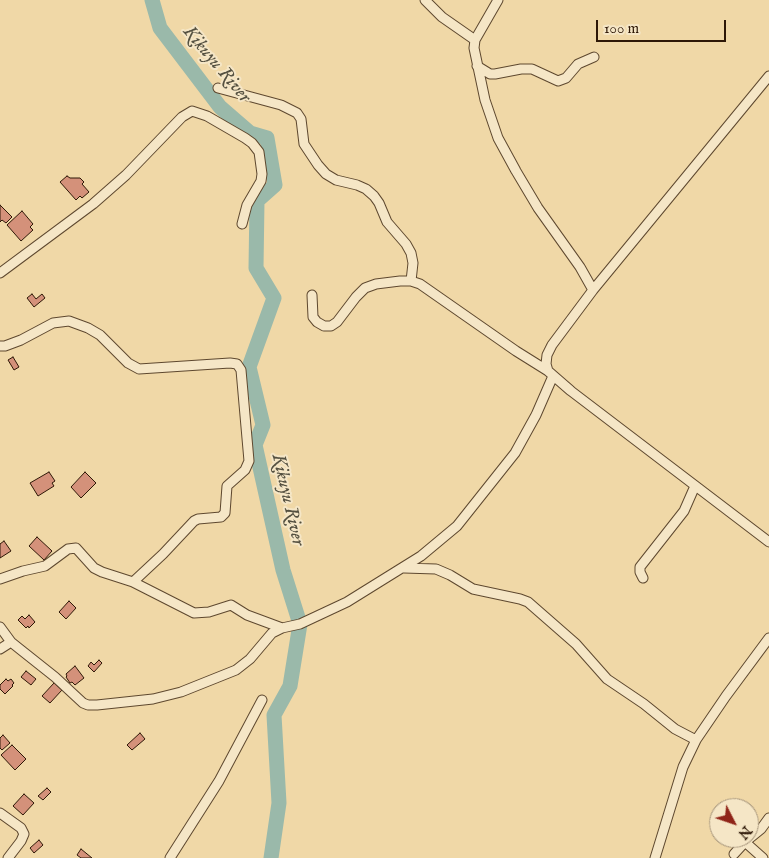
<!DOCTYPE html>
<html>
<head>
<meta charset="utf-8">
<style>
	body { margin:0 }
	#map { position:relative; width:769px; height:858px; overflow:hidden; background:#f0d8a7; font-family:"IM FELL English",serif }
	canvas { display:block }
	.north { position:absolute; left:709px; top:798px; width:50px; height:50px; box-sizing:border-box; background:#f5e6c6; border:1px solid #a5947a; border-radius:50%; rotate:131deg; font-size:14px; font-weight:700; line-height:20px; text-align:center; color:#2e1807 }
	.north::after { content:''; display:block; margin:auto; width:18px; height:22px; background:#8f2418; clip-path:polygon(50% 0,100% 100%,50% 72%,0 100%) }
	.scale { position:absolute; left:596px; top:20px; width:130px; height:22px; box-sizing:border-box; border:2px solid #2e1807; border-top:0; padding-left:6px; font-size:15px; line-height:18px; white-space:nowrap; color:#2e1807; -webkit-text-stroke:4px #f5e6c6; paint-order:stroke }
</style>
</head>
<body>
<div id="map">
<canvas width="769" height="858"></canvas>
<div class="north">N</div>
<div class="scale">100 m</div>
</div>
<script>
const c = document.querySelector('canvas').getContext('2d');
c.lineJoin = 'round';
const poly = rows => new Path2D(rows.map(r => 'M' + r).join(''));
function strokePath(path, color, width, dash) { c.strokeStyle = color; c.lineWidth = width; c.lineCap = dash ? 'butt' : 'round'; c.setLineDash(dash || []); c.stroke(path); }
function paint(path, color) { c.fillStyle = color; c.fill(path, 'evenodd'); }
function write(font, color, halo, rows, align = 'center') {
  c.font = font + ' "IM FELL English",serif'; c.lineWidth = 4; c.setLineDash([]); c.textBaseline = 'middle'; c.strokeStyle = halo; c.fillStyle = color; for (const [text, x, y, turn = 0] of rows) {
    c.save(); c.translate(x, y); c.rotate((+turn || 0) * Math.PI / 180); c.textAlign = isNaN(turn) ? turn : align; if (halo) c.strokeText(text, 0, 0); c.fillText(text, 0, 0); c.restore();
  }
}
strokePath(poly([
	[152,0,160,28,220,107,250,133,267,138,275,185,257,201,256,268,274,298,249,367,263,425,255,445,283,570,300,624,290,686,274,715,279,803,271,858]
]), '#9ab9aa', 15);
const building = poly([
	[67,176,70,178,80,178,84,182,82,184,89,192,82,198,80,196,76,200,60,182,67,176],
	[0,205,12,217,6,223,2,220,0,222,0,205],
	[22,211,33,224,30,227,33,230,21,241,7,225,22,211],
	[32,294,36,299,42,294,45,298,34,307,27,298,32,294],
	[13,357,19,367,14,370,8,360,13,357],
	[49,472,55,481,52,483,54,486,38,496,30,483,49,472],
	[85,472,96,483,81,498,71,487,85,472],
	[37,537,52,551,44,560,29,546,37,537],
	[4,541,11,551,0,558,0,544,4,541],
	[69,601,76,608,66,619,59,612,69,601],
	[29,615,35,622,29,628,28,626,26,628,18,620,22,616,25,619,29,615],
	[99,660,102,663,94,672,88,666,91,662,94,665,99,660],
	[75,666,84,678,75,685,72,682,70,683,66,677,67,676,66,674,75,666],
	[26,671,36,679,31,685,21,677,26,671],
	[6,679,8,681,11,679,14,683,12,685,13,686,5,694,0,689,0,685,6,679],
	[54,683,62,690,50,703,42,696,54,683],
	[140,733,145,739,132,750,127,745,140,733],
	[3,735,10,743,2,750,0,748,0,738,3,735],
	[12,745,26,759,15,770,1,755,12,745],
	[47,788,51,792,43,800,38,796,47,788],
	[24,794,34,803,23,815,13,806,24,794],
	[39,840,43,845,34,853,30,848,39,840],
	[81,849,92,858,81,858,77,855,81,849]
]);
paint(building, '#d4917a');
strokePath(building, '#2e1807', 1);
const minor = poly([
	[425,0,442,17,475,40],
	[498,0,475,40,474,48,485,100,498,138,516,171,538,208,580,267,593,290],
	[477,66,490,74,495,74,521,69,532,69,558,81,566,78,578,64,594,57],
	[769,76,593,290,552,345,547,355,546,364,548,371,571,391,769,542],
	[218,88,281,105,297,113,301,119,304,144,318,165,326,174,336,180,357,185,366,189,374,196,379,203,387,222,406,244,411,253,413,263,411,281],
	[0,273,93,204,126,175,182,117,192,111,207,116,245,138,252,143,259,152,262,174,261,181,247,205,242,224],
	[312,295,313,317,317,322,324,326,331,326,337,322,356,297,365,288,376,284,400,281,411,281,420,284,516,351,548,371],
	[0,346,5,346,21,340,53,323,69,321,88,328,100,335,128,363,139,369,230,363,237,364,241,370,249,461,245,470,227,486,225,513,221,517,198,519,194,521,163,554,133,582],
	[404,568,436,569,450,575,473,589,520,599,528,602,576,644,607,679,644,704,675,729,696,740],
	[643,578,640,572,640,567,684,511,695,486],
	[0,579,23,571,45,566,68,549,76,548,94,568,102,572,133,582,194,613,209,612,231,605,247,615,282,628],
	[0,627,11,642,21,650,55,677,83,703,88,705,97,705,153,699,181,692,236,670,250,659,272,633,282,628,300,624,347,602,421,556,457,526,515,453,536,415,553,376],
	[0,649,11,642],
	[0,813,21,828,24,834,21,841,8,858],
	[745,842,763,858],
	[734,854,745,842,761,829,769,818],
	[170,858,219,781,262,700],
	[655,858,683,767,696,740,726,696,769,638]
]);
strokePath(minor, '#5e482f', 11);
strokePath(minor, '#f5e6c6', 9);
write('italic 19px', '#545040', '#f5e6c6', [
	["Kikuyu River",216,65,50],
	["Kikuyu River",287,500,77]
]);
</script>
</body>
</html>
